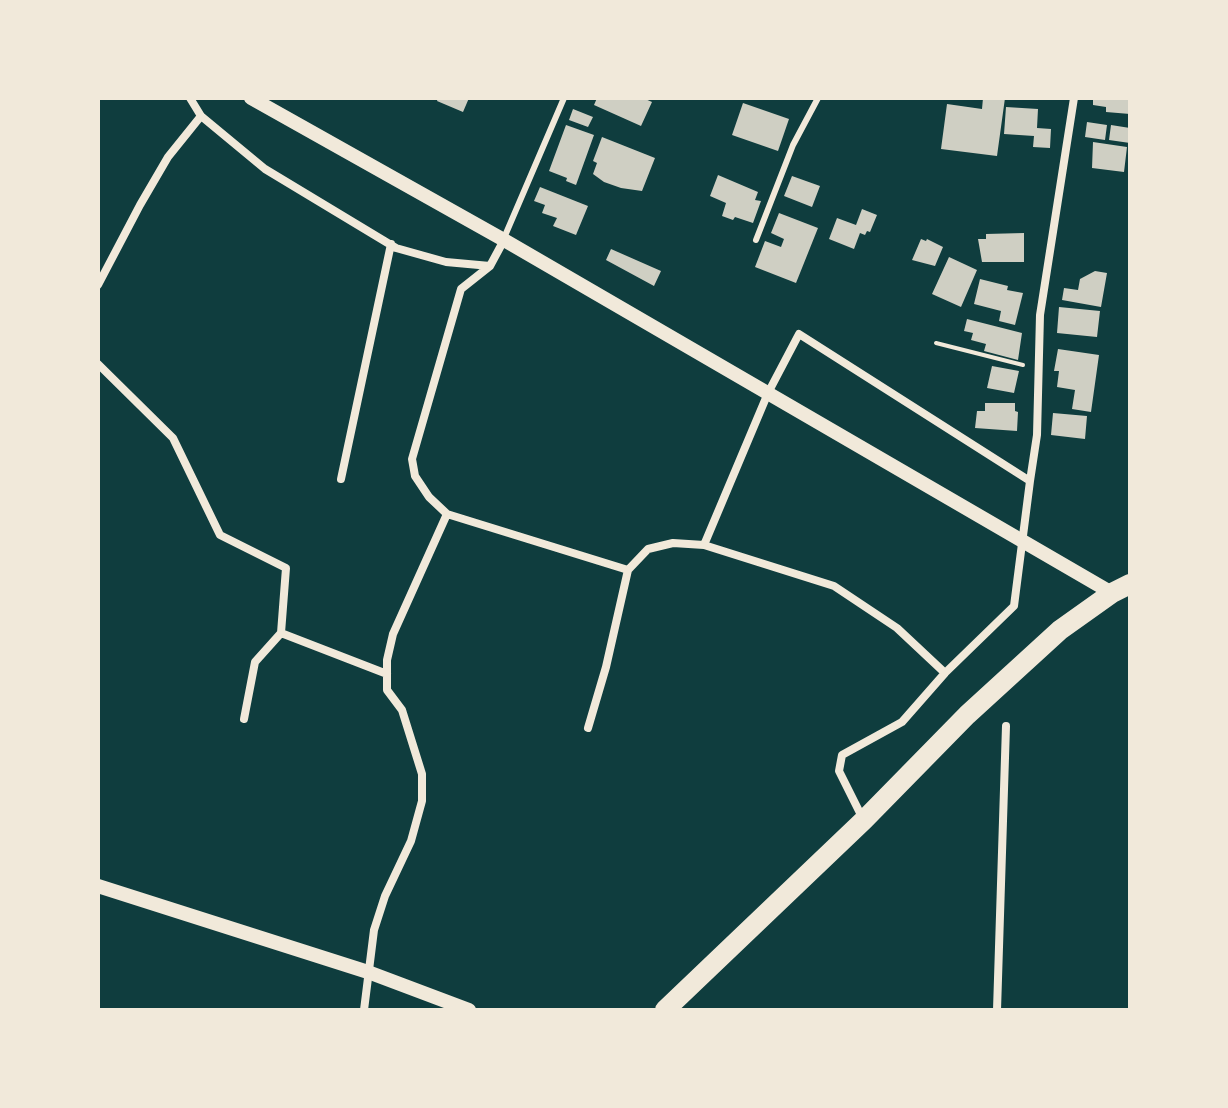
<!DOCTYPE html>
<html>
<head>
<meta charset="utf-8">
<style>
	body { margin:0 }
	#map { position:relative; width:1228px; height:1108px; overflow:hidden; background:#0f3d3e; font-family:Roboto,sans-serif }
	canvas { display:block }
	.frame { position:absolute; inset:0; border:100px solid #f1e9da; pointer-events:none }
</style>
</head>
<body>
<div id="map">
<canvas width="1228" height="1108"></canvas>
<div class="frame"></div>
</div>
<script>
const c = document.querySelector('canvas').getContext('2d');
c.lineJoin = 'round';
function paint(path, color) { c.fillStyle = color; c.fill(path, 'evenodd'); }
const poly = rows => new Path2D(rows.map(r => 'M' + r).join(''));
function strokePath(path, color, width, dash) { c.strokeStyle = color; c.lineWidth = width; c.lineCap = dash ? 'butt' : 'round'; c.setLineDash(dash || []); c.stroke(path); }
paint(poly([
	[438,98,469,98,463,112,437,101],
	[597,98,643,98,652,102,641,126,594,105],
	[983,98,1005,98,997,156,941,149,947,104,982,109],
	[1093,98,1130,98,1130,114,1106,112,1106,107,1093,105],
	[743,103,789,119,778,151,732,135],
	[1006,107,1038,109,1037,128,1051,129,1050,148,1033,147,1034,136,1004,134],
	[573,109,593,117,588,127,569,120],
	[1087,122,1107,125,1105,140,1085,137],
	[566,125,594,135,576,185,566,181,567,178,549,171],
	[1111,125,1130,128,1130,143,1109,140],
	[602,137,655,158,642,191,621,188,604,182,593,174,597,163,593,161],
	[1093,142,1127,147,1124,172,1092,168],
	[718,175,758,192,755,200,761,201,753,223,735,217,733,220,722,216,726,203,710,196],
	[792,176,820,186,812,207,784,196],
	[540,187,588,206,576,235,553,226,557,218,542,213,545,205,534,201],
	[862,209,877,215,870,232,867,231,865,235,860,233,854,249,829,239,837,218,856,225],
	[779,213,818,228,796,283,755,267,765,241,781,247,784,239,771,233],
	[1024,233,1024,262,982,262,978,239,986,239,986,234],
	[921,239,926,241,927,239,943,247,935,266,912,260],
	[611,249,661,271,654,286,606,260],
	[949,257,977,270,961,307,932,294],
	[1095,271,1107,273,1101,307,1062,300,1064,288,1078,290,1080,279],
	[980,279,1008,286,1007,290,1023,293,1015,325,999,321,1001,311,974,304],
	[1059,307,1100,311,1097,337,1057,333],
	[967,319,1022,333,1018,360,984,351,986,344,971,340,973,333,964,331],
	[1058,349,1099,355,1091,412,1072,409,1075,390,1057,387,1059,371,1054,371],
	[992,366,1019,371,1014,393,987,388],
	[985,403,1015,403,1015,411,1018,412,1017,431,975,428,977,411,985,411],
	[1053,413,1087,416,1085,439,1051,435]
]), '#cfcfc3');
strokePath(poly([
	[936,343,1023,365]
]), '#f1e9da', 4);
strokePath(poly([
	[504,238,564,98],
	[756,240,793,145,818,98]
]), '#f1e9da', 6);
strokePath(poly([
	[190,98,201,116,265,169,396,248,446,262,490,266],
	[504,240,490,266,461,289,412,459,415,476,429,497,447,514,628,570],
	[98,285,140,205,168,157,201,116],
	[98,364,173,438,220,535,286,568,281,633,387,674],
	[341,479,391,244],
	[704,545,768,393,799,334,1030,481,1037,435,1040,315,1074,98],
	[244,719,255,662,281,633],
	[588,728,606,667,628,570,648,549,673,543,704,545,834,586,897,628,945,673],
	[863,819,839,771,842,755,902,722,945,673,1014,606,1030,481],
	[364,1010,374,930,385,896,411,841,422,801,422,774,402,710,387,690,387,660,393,634,447,514],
	[997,1010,1006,726]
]), '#f1e9da', 8);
strokePath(poly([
	[251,98,504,240,1112,593],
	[98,886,368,972,469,1010]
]), '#f1e9da', 14);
strokePath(poly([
	[665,1010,864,820,967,715,1060,630,1112,593,1130,584]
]), '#f1e9da', 20);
</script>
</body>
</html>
